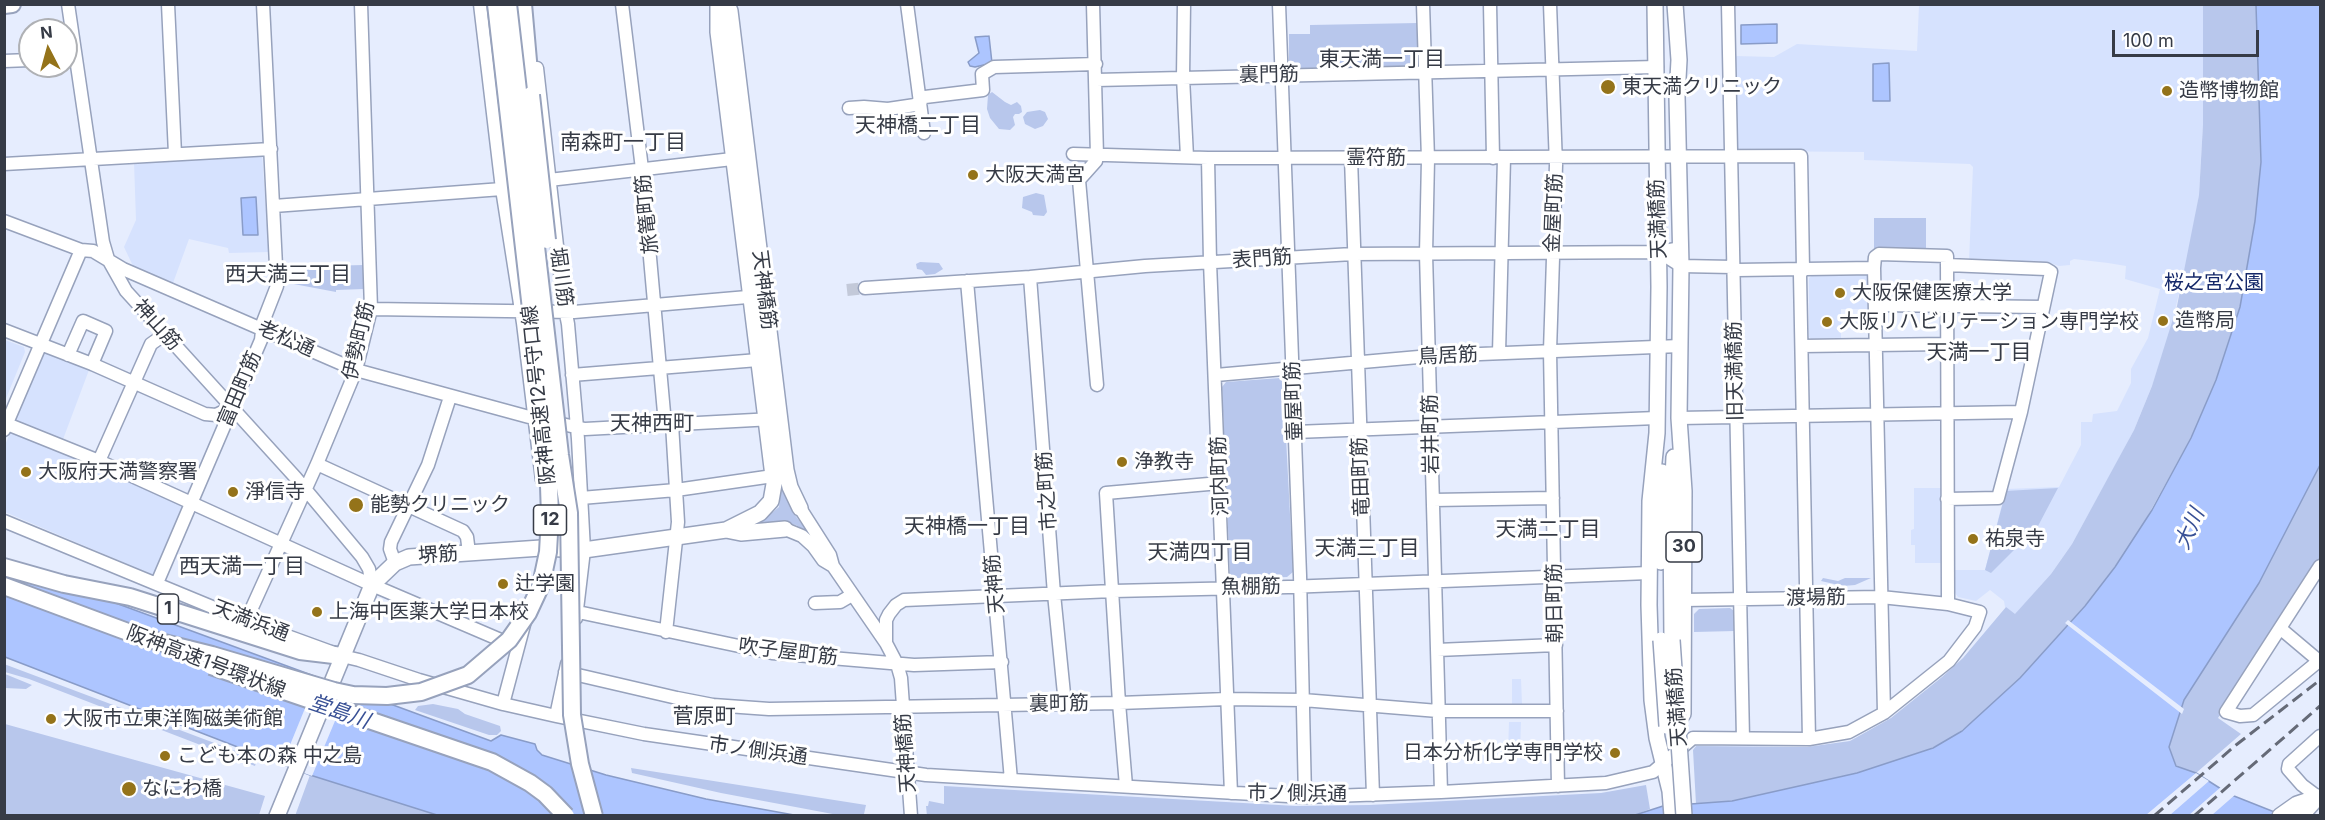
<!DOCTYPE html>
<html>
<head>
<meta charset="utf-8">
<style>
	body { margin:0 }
	#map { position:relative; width:2325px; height:820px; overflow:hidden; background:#e6edfe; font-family:Inter,sans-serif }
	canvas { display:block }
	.frame { position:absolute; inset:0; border:6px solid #363b46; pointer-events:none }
	.north { position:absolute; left:18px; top:18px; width:60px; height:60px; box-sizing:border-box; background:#fff; border:2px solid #afb1b5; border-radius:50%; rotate:354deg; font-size:16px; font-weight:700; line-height:24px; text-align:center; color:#363b46 }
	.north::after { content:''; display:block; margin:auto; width:21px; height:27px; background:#94731a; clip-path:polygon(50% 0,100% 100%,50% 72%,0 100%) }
	.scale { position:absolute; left:2112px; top:30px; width:147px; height:27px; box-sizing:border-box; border:3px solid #363b46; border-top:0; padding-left:8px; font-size:18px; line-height:21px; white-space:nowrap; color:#363b46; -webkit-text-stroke:4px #fff; paint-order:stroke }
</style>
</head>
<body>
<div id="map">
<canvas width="2325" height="820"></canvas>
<div class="frame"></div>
<div class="north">N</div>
<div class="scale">100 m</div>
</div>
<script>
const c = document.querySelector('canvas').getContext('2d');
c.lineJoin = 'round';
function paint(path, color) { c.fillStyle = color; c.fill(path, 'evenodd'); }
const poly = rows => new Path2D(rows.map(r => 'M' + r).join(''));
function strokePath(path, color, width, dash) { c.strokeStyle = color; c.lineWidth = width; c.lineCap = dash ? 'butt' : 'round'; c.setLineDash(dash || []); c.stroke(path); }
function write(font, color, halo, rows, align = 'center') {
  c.font = font + ' Inter,"Noto Sans JP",sans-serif'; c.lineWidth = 6; c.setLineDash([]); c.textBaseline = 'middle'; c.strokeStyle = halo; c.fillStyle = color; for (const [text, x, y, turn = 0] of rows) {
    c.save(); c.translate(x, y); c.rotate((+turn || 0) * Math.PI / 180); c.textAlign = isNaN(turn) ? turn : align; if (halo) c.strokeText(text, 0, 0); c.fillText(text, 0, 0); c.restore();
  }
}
paint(poly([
	[1919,5,2203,5,2203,124,2199,195,2189,252,2169,335,2152,386,2134,430,2115,466,2072,544,2051,574,2015,615,2005,607,2004,601,1990,590,1976,601,1958,597,1955,593,1955,570,1985,570,2006,489,2059,487,2081,445,2081,422,2092,422,2093,414,2117,411,2131,383,2131,369,2148,338,2160,289,2125,279,2126,266,2108,263,2074,259,2070,261,2070,265,2059,266,2047,262,1969,261,1973,167,1970,164,1864,160,1864,152,1739,151,1737,149,1735,56,1774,57,1797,44,1917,51],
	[262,154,269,252,229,253,228,248,189,239,173,283,133,266,124,247,136,220,134,162],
	[1865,273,1870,277,1871,309,1841,309,1841,340,1813,341,1809,337,1809,278,1814,274],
	[5,340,24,347,25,352,5,401],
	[48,353,89,370,62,442,18,423,16,418,42,354],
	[15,431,184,503,185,508,156,574,153,575,5,512,5,445,10,433],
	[1914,488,1941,488,1941,563,1915,563,1915,545,1911,545,1911,530,1914,529],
	[1512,679,1521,679,1522,704,1512,705],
	[1509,722,1521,722,1520,753,1508,753]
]), '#d6e2fe');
paint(poly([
	[2203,5,2256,5,2261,162,2255,222,2240,307,2216,380,2191,438,2136,537,2095,594,2020,678,1981,716,1947,741,1918,754,1857,773,1732,801,1696,804,1693,750,1696,746,1807,747,1850,741,1891,718,1942,677,1963,658,2006,607,2015,614,2051,574,2072,544,2134,430,2152,386,2177,306,2199,195,2203,124],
	[1418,23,1419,68,1289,69,1289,34,1310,34,1310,25],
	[992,92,1005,102,1011,105,1017,102,1021,106,1022,112,1019,114,1015,114,1013,117,1015,125,1010,130,999,129,990,118,987,109,988,95],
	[1040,110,1045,112,1048,119,1043,126,1035,129,1025,124,1023,117,1027,112],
	[1036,193,1044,195,1047,212,1044,216,1033,215,1032,212,1022,208,1023,197],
	[1874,218,1926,218,1926,248,1874,248],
	[920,262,939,263,943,269,935,274,926,275,922,270,917,269,916,264],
	[322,264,323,266,364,265,364,289,336,290,336,292,283,282,282,265],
	[1280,378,1283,380,1293,572,1287,577,1236,579,1230,574,1222,387,1226,382],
	[2320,465,2320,558,2218,718,2241,734,2196,773,2186,770,2176,765,2169,747,2184,700,2259,583],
	[785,488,794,514,810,534,796,525,784,523,757,525,779,507,781,489],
	[2058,488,2038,526,1991,573,1985,570,2006,491],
	[1823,578,1838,581,1845,578,1871,578,1855,585,1843,586,1821,581],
	[1730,608,1734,611,1735,631,1694,632,1694,614,1699,609],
	[4,664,257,759,255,766,29,679,5,672],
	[5,674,10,676,32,685,26,689,5,688],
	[433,704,458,709,465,714,500,726,501,731,497,735,489,735,415,710,418,706],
	[5,724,265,796,259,815,5,815],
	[631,768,866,805,864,814,838,815,721,793,632,773],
	[310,775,437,815,295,816],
	[1646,785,1650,809,1632,816,927,816,926,806,928,806,929,801,944,804,944,786,1296,806,1369,805,1601,793]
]), '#b8c7ec');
const water = poly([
	[2256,5,2320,5,2320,465,2259,583,2184,700,2169,747,2176,766,2196,773,2229,794,2282,815,1632,816,1663,806,1732,801,1808,784,1857,773,1933,748,1962,731,2020,678,2085,606,2115,567,2152,510,2191,438,2216,380,2240,307,2255,221,2261,162,2256,5],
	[1777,24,1777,43,1741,44,1741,25,1777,24],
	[989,36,992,63,975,67,970,66,968,62,979,53,975,37,989,36],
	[1889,63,1890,101,1873,101,1873,64,1889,63],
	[256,197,258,235,243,235,241,198,256,197],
	[4,562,491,741,501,735,535,744,537,750,542,755,606,775,706,799,794,815,437,815,310,775,5,657,4,562]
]);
paint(water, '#adc5ff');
strokePath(water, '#899cc8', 1.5);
paint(poly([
	[2068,620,2184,709,2182,714,2065,623],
	[319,674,350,685,312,776,282,765,281,767],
	[2196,773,2209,781,2170,815,2146,815],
	[2222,786,2236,794,2212,815,2189,815]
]), '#e6edfe');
strokePath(poly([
	[847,290,865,288]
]), '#c3c9d9', 12, [12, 6]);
const minor = poly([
	[68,4,103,242,108,259,126,291,296,478,362,557,369,569,372,585],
	[168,4,175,154],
	[480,4,502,189,523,323,542,480],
	[622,4,642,169,665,424],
	[907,4,924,133],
	[1093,4,1097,156,1096,161,1079,180,1097,385],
	[1184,4,1183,77,1187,157],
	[1279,4,1300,575,1305,797],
	[1423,4,1428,159,1426,254,1441,792],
	[1490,4,1493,158],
	[1550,4,1556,165,1550,351,1558,786],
	[1728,4,1743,738],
	[4,61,30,60],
	[537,68,563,299,568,324,578,439,584,550,576,618],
	[1096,80,1657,67],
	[849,108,864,107,888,109,915,105,925,97,983,90,982,74,994,67,1096,64],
	[1073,154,1208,158,1801,156,1803,269,1800,275,1809,739],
	[1208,158,1210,262,1231,793],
	[1351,158,1373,795],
	[4,164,271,149],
	[549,180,741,158],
	[274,206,502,189],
	[4,221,81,250,93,251,123,269,356,370,529,417,585,429,773,419],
	[1659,252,1681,266,1733,267,1737,270,1874,268],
	[1947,265,2046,269,2051,272,2021,412,1998,498,1947,499],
	[1030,277,1054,594,1065,704],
	[967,281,1011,780],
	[865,288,1030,277,1145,266,1353,254,1659,252,1681,248],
	[1875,305,2043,307],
	[371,309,574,312,759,296],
	[4,330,92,364,205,414,216,415,232,407],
	[1802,346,1946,344],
	[1499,353,1504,158],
	[68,355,83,321,106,331,92,364],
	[572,375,758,360],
	[1216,375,1430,356,1680,346],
	[1679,418,2021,412],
	[7,424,99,461,372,585,510,644],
	[4,430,81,250],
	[1295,432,1657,418],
	[99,461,151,344,165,334],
	[317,464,463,531,467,537,469,553],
	[581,498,676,490,773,476],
	[1433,500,1553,498],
	[557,503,561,550],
	[800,508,830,555,833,566,886,643,897,664,901,678,911,816],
	[4,521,246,621,342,656,359,660,419,680,503,704,556,716,644,734,926,775,1305,797,1441,792,1606,783,1653,772,1693,738,1809,739,1849,732,1884,713,1949,661,1975,627,1980,612,1948,604,1881,597,1683,600],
	[785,529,802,536,813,546,823,560,833,566],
	[395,563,390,549,391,542,428,465,450,397],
	[2320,566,2226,712,2240,716,2253,715,2320,660],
	[157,583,261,340,263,322,277,286,263,4],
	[815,603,840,602,852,595],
	[578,612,772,653,914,665,1002,662],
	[246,621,317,464,356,370,371,309,361,4],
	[2281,629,2319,661],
	[666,632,678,522,672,424],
	[886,643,886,620,889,614,896,605,904,600,1113,591,1288,587,1649,573],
	[1437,650,1556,645],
	[565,672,677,698,713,705,769,709,1119,703,1227,699,1303,700,1438,711,1557,711],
	[503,704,525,621],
	[1884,713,1874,268,1875,257,1879,254,1947,256,1948,604],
	[556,716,567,664],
	[1126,786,1119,703,1106,493,1220,483],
	[2318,797,2302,785,2288,769,2289,764,2320,736]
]);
const major = poly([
	[718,4,718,32,774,484,771,501,760,513,726,530],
	[727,4,730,11,786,470,790,487,800,508],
	[1655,4,1659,287,1657,433,1650,501,1649,605,1652,700,1657,738,1670,791,1672,816],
	[1675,4,1679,60,1677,97,1681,266,1679,418,1684,491,1683,714],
	[1661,562,1662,472],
	[1672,640,1671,520,1674,457],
	[277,816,372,585,395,563,409,557,541,548,584,550,726,530,741,533,785,529],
	[2280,816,2297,804,2318,797],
	[2301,816,2318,797]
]);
const highway = poly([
	[523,4,531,95],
	[4,5,12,4],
	[4,567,64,584,130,597,300,651,342,656],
	[4,586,144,638]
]);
strokePath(minor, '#97a2bc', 15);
strokePath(major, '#97a2bc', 18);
strokePath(highway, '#97a2bc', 20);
strokePath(minor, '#fff', 12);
strokePath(major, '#fff', 15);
strokePath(highway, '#fff', 16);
strokePath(poly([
	[2154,816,2236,745,2320,680],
	[2194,816,2320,706]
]), '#656a77', 3, [12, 6]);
const majorBridge = poly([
	[1661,640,1667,726],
	[1672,640,1684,816]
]);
const highwayBridge = poly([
	[508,4,560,455,569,513,572,715,580,764,594,816],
	[531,95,547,240],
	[144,638,212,655,334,691,353,695,387,696,421,692,468,675,509,640,528,613,541,585,548,552,550,516,548,457,496,4],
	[211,666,492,762,530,783,545,794,566,816]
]);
strokePath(majorBridge, '#97a2bc', 18, []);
strokePath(highwayBridge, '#97a2bc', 20, []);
strokePath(majorBridge, '#fff', 15);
strokePath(highwayBridge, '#fff', 16);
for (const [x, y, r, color] of [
	[1608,87,8,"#94731a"],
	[2167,91,6,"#94731a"],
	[973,175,6,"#94731a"],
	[1840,293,6,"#94731a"],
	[2163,321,6,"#94731a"],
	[1827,322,6,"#94731a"],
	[1122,462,6,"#94731a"],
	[26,472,6,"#94731a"],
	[233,492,6,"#94731a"],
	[356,505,8,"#94731a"],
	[1973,539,6,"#94731a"],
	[503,584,6,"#94731a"],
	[317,612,6,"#94731a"],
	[51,719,6,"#94731a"],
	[1615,753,6,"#94731a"],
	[165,756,6,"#94731a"],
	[129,789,8,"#94731a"]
]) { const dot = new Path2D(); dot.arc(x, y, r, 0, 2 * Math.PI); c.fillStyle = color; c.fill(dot); strokePath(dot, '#fff', 2); }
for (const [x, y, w] of [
	[550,520,33],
	[1684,547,36],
	[168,609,21]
]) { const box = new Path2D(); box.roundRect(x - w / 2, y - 15, w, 30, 4.5); c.fillStyle = '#fff'; c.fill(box); strokePath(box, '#363b46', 1.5); }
write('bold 18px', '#363b46', null, [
	["12",550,520],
	["30",1684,547],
	["1",168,609]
]);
write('20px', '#363b46', '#fff', [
	["裏門筋",1269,75,-1],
	["霊符筋",1376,158],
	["金屋町筋",1554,213,-88],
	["旅篭町筋",647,214,-96],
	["天満橋筋",1658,219,-92],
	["表門筋",1262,259,-4],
	["堀川筋",561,277,82],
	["天神橋筋",764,290,83],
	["神山筋",157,325,48],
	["老松通",286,339,24],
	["伊勢町筋",359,341,-77],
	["鳥居筋",1448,356,-3],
	["旧天満橋筋",1735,371,-91],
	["富田町筋",240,389,-67],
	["阪神高速12号守口線",539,395,-96],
	["壷屋町筋",1294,401,-92],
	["岩井町筋",1431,434,-91],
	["河内町筋",1220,476,-92],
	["竜田町筋",1361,477,-92],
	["市之町筋",1047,491,-94],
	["堺筋",438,555,-4],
	["天神筋",995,584,-95],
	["魚棚筋",1251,587,-1],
	["渡場筋",1816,598,-1],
	["朝日町筋",1555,603,-91],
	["天満浜通",251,621,21],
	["吹子屋町筋",788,652,7],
	["阪神高速1号環状線",206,662,21],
	["裏町筋",1059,704,-1],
	["天満橋筋",1677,707,-94],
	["市ノ側浜通",758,751,8],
	["天神橋筋",906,753,-94],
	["市ノ側浜通",1297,794,1]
]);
write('20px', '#363b46', '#fff', [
	["東天満クリニック",1622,87],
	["造幣博物館",2179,91],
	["大阪天満宮",985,175],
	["大阪保健医療大学",1852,293],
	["造幣局",2175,321],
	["大阪リハビリテーション専門学校",1839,322],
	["浄教寺",1134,462],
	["大阪府天満警察署",38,472],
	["淨信寺",245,492],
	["能勢クリニック",370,505],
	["祐泉寺",1985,539],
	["辻学園",515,584],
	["上海中医薬大学日本校",329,612],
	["大阪市立東洋陶磁美術館",63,719],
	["日本分析化学専門学校",1603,753,"right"],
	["こども本の森 中之島",177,756],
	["なにわ橋",142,789]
], 'left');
write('20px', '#152869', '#fff', [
	["桜之宮公園",2214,283]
]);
write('21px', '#363b46', '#fff', [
	["東天満一丁目",1382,60],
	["天神橋二丁目",918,126],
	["南森町一丁目",623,143],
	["西天満三丁目",288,275],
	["天満一丁目",1979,353],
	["天神西町",652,424],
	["天神橋一丁目",967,527],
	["天満二丁目",1548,530],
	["天満三丁目",1367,549],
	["天満四丁目",1200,553],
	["西天満一丁目",242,567],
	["菅原町",704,717]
]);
write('italic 21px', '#385095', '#fff', [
	["大川",2190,529,-66],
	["堂島川",339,712,19]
]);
</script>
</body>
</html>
